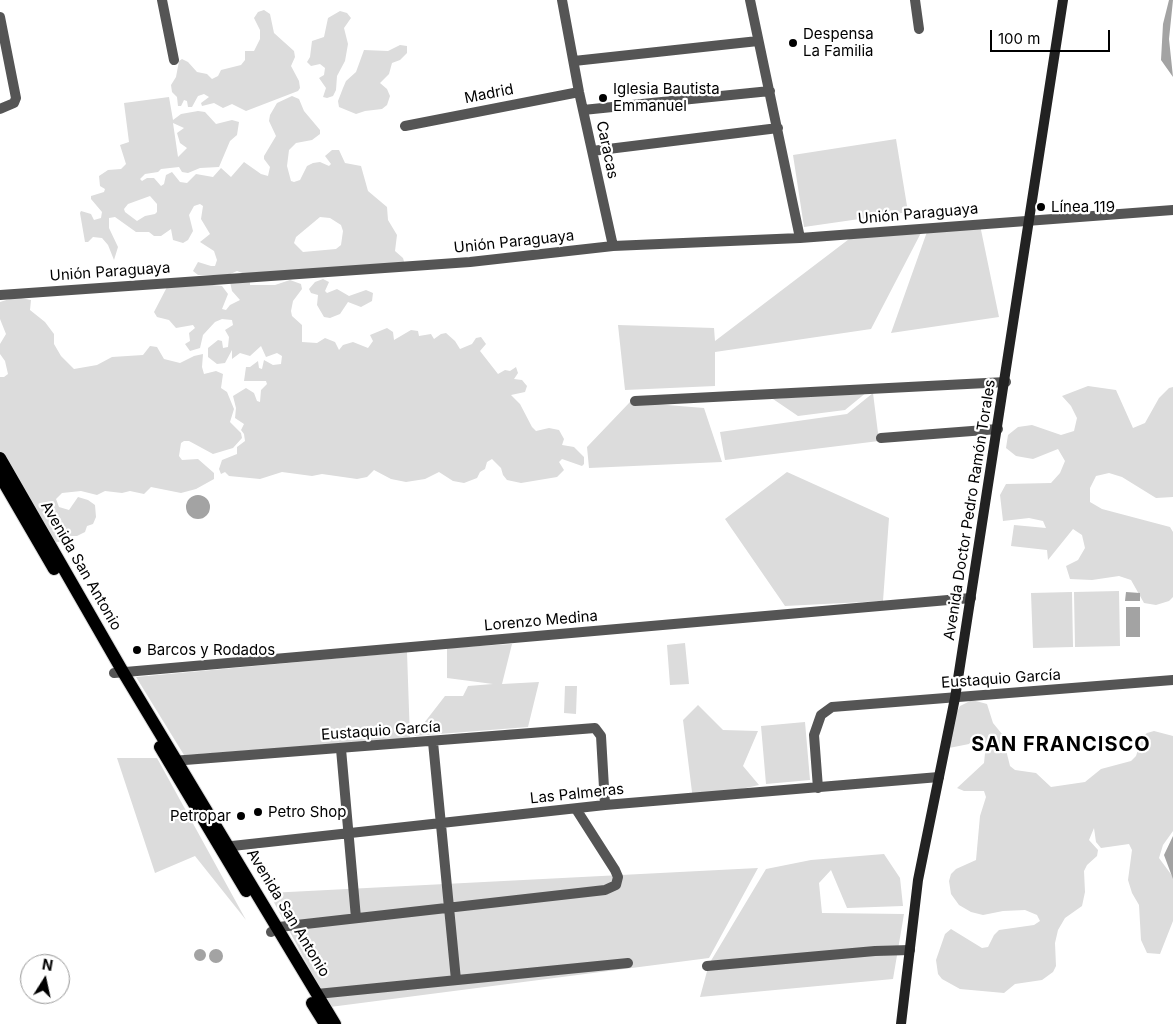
<!DOCTYPE html>
<html>
<head>
<meta charset="utf-8">
<style>
	body { margin:0 }
	#map { position:relative; width:1173px; height:1024px; overflow:hidden; background:#fff; font-family:Inter,sans-serif }
	canvas { display:block }
	.north { position:absolute; left:20px; top:954px; width:50px; height:50px; box-sizing:border-box; background:#fff; border:1px solid #999; border-radius:50%; rotate:10deg; font-size:14px; font-weight:700; line-height:20px; text-align:center; color:#000 }
	.north::after { content:''; display:block; margin:auto; width:18px; height:22px; background:#000; clip-path:polygon(50% 0,100% 100%,50% 72%,0 100%) }
	.scale { position:absolute; left:990px; top:30px; width:120px; height:22px; box-sizing:border-box; border:2px solid #000; border-top:0; padding-left:6px; font-size:15px; line-height:18px; white-space:nowrap; color:#000; -webkit-text-stroke:4px #fff; paint-order:stroke }
</style>
</head>
<body>
<div id="map">
<canvas width="1173" height="1024"></canvas>
<div class="north">N</div>
<div class="scale">100 m</div>
</div>
<script>
const c = document.querySelector('canvas').getContext('2d');
c.lineJoin = 'round';
function paint(path, color) { c.fillStyle = color; c.fill(path, 'evenodd'); }
const poly = rows => new Path2D(rows.map(r => 'M' + r).join(''));
function strokePath(path, color, width, dash) { c.strokeStyle = color; c.lineWidth = width; c.lineCap = dash ? 'butt' : 'round'; c.setLineDash(dash || []); c.stroke(path); }
function write(font, color, halo, rows, align = 'center') {
  c.font = font + ' Inter,sans-serif'; c.lineWidth = 4.5; c.setLineDash([]); c.textBaseline = 'middle'; c.strokeStyle = halo; c.fillStyle = color; for (const [text, x, y, turn = 0] of rows) {
    c.save(); c.translate(x, y); c.rotate((+turn || 0) * Math.PI / 180); c.textAlign = isNaN(turn) ? turn : align; if (halo) c.strokeText(text, 0, 0); c.fillText(text, 0, 0); c.restore();
  }
}
paint(poly([
	[264,10,270,14,274,33,294,51,295,57,291,66,299,81,300,88,298,91,246,111,232,104,223,108,214,103,202,106,201,103,209,97,204,94,198,96,192,107,188,107,187,101,184,100,181,106,178,106,177,97,172,92,171,85,176,77,179,61,182,59,188,62,197,72,207,74,212,79,218,76,221,70,241,65,245,60,245,51,254,51,260,39,260,30,254,18,258,12],
	[340,11,347,13,351,18,344,28,348,44,345,61,337,76,336,90,333,96,327,98,323,97,326,88,319,78,324,75,325,68,320,64,311,66,307,62,310,57,312,41,324,37,328,18],
	[400,45,407,46,407,53,400,60,392,63,389,74,380,83,387,89,390,96,387,105,382,109,365,111,356,114,339,107,338,101,343,88,346,81,356,72,364,50,388,51],
	[292,96,299,99,304,111,320,130,320,134,312,140,296,143,289,150,287,166,291,181,294,182,300,180,307,166,313,163,320,162,329,166,331,164,325,156,332,150,339,150,345,163,361,166,368,191,387,207,388,220,397,235,395,251,403,258,405,265,250,281,250,285,275,285,290,280,301,284,302,289,293,301,291,311,292,316,302,325,302,342,317,343,325,338,335,342,339,350,343,345,353,342,368,348,373,341,370,335,387,328,393,332,394,340,411,330,418,331,419,336,431,334,434,339,441,334,446,333,455,341,460,349,472,344,476,338,481,337,486,344,480,351,498,374,505,370,510,371,516,367,518,373,514,379,522,380,527,386,525,392,511,395,520,404,532,427,536,431,549,428,559,430,564,439,562,445,574,447,584,457,584,464,582,466,562,459,559,462,564,470,557,477,521,483,507,480,503,475,501,468,492,459,487,462,485,469,480,472,477,478,464,483,453,481,439,472,425,479,406,482,391,479,374,470,367,477,357,479,322,474,312,476,282,472,260,479,229,476,225,472,221,474,219,469,222,460,237,454,237,447,245,441,244,434,241,430,244,424,235,418,236,408,233,396,246,388,254,393,257,401,260,402,261,390,267,384,266,381,244,381,246,367,250,367,258,361,259,368,262,369,264,360,273,365,281,364,282,356,277,353,266,357,261,346,250,356,240,353,232,359,232,350,225,363,217,364,208,357,208,348,218,340,222,341,223,348,228,347,229,337,225,330,233,325,232,320,222,319,215,322,203,335,200,348,190,351,185,344,190,341,189,333,195,328,193,325,176,328,169,320,157,317,154,312,167,287,203,284,222,286,228,294,222,309,226,310,230,305,240,300,232,291,230,282,245,274,237,271,228,275,198,275,193,271,198,262,211,266,215,266,217,260,214,251,200,242,210,234,201,219,203,206,200,204,194,206,189,215,193,231,188,240,183,243,173,240,171,229,161,236,154,236,149,232,136,232,115,217,109,218,109,228,118,247,114,260,108,245,102,238,93,237,88,242,85,242,80,213,81,211,91,214,94,220,101,218,102,212,91,199,91,196,104,192,105,189,100,186,99,176,108,170,121,169,126,164,120,145,129,142,124,103,169,97,173,120,181,114,198,111,205,112,216,124,232,120,239,122,237,135,230,141,219,167,200,168,188,173,182,172,179,167,161,169,158,172,145,174,140,179,142,181,147,178,154,178,161,186,164,184,166,175,172,172,180,182,187,183,196,174,213,177,221,168,231,177,244,162,261,174,268,176,270,167,264,159,264,156,276,136,269,121,270,115,277,103],
	[173,123,184,128,177,133,180,143,187,148,178,157],
	[150,196,157,204,157,212,155,214,145,216,137,221,125,212,124,209,128,204],
	[320,217,330,218,341,225,343,231,341,245,336,249,303,252,294,243,296,237],
	[896,139,908,212,804,227,793,155],
	[980,225,999,317,891,333,928,229],
	[923,229,871,329,715,352,715,386,625,390,618,325,714,328,715,341,857,233],
	[323,279,329,282,325,291,327,293,337,289,349,296,366,290,373,293,372,301,361,307,348,302,340,314,330,318,324,317,317,305,318,295,311,293,309,289,315,282],
	[16,297,31,300,30,310,45,322,54,334,54,344,61,356,74,369,97,365,112,357,143,355,150,346,157,347,164,359,180,363,194,356,203,354,202,367,204,374,216,371,223,374,221,388,227,392,234,409,230,422,241,433,242,438,233,448,213,454,189,441,184,441,181,443,179,456,182,460,198,459,214,473,214,479,196,489,181,493,151,487,144,494,130,491,122,493,105,491,97,495,81,491,62,493,56,499,59,507,69,510,78,497,88,500,95,505,96,517,93,524,87,526,85,532,77,536,67,536,62,542,55,542,0,456,0,377,4,377,8,374,5,361,0,354,0,344,6,334,0,319,0,302],
	[1088,386,1116,390,1133,428,1145,423,1159,398,1169,388,1173,387,1173,497,1156,498,1122,477,1109,473,1096,476,1090,488,1090,502,1102,509,1170,527,1173,532,1173,597,1169,601,1156,605,1144,603,1131,580,1119,576,1092,580,1070,579,1066,566,1078,560,1085,548,1082,535,1073,529,1048,560,1047,550,1011,546,1014,525,1046,528,1043,521,1029,518,1003,521,1000,495,1006,484,1051,483,1060,473,1065,461,1058,449,1033,459,1016,456,1006,448,1008,435,1018,427,1032,425,1061,435,1074,431,1077,418,1071,406,1062,396],
	[867,392,845,410,798,416,773,399],
	[873,393,879,441,725,460,720,432,847,414],
	[630,402,704,408,722,462,589,468,587,447],
	[787,472,889,518,883,601,785,606,725,519],
	[1119,591,1120,646,1075,647,1074,592],
	[1072,592,1073,647,1033,648,1031,593],
	[685,643,689,684,670,685,667,645],
	[512,644,502,684,539,682,528,727,414,736,445,696,463,696,468,686,493,684,447,678,447,648],
	[407,652,410,739,184,755,136,677],
	[565,686,577,686,576,714,564,713],
	[972,700,987,704,993,723,1002,734,1010,766,1015,770,1036,773,1051,787,1085,782,1101,769,1131,761,1136,756,1142,737,1147,733,1154,731,1173,736,1173,831,1163,845,1159,858,1173,877,1173,921,1160,954,1147,953,1141,940,1139,905,1132,893,1128,880,1132,850,1129,844,1101,848,1096,842,1094,828,1089,840,1098,850,1097,856,1087,865,1084,871,1085,892,1082,906,1065,918,1058,930,1055,943,1056,966,1053,972,1042,980,1015,984,1004,993,960,989,942,979,938,974,936,960,945,934,951,929,982,948,988,947,994,935,999,930,1034,925,1040,921,1037,915,1025,910,1003,911,983,915,971,912,959,905,951,894,949,881,951,874,956,869,976,860,980,816,986,797,984,791,964,791,957,788,984,763,986,744,983,738,977,734,969,744,949,748,947,730,960,706],
	[698,705,723,730,758,731,743,766,759,785,693,800,683,720],
	[805,722,810,780,766,784,761,726],
	[117,758,157,758,246,920,195,856,155,873],
	[884,854,900,878,903,906,847,908,831,870,819,883,822,913,904,914,893,979,700,997,709,964,766,869,811,860],
	[758,868,709,958,330,1007,269,893]
]), '#dcdcdc');
paint(poly([
	[1169,0,1173,0,1169,39,1173,77,1161,60,1163,24],
	'186 507a12 12 0 1 1 24 0a12 12 0 1 1-24 0Z',
	[1126,592,1140,593,1140,601,1125,601],
	[1126,607,1140,607,1140,637,1126,637],
	[1173,836,1173,879,1164,855],
	'209 956a7 7 0 1 1 14 0a7 7 0 1 1-14 0Z',
	'194 955a6 6 0 1 1 12 0a6 6 0 1 1-12 0Z'
]), '#a3a3a3');
const primary = poly([
	[0,458,123,672,335,1024],
	[0,476,54,569],
	[160,747,246,891],
	[312,1003,325,1024]
]);
strokePath(primary, '#dbdbdb', 14);
strokePath(poly([
	[162,0,174,60],
	[562,0,579,92,613,246],
	[750,0,800,238],
	[915,0,919,29],
	[0,17,16,98,14,103,0,109],
	[574,61,758,41],
	[583,110,770,91],
	[405,126,579,92],
	[592,151,778,128],
	[0,295,470,262,613,246,800,238,1173,210],
	[635,401,1006,382],
	[881,438,998,429],
	[114,673,971,598],
	[433,742,456,980],
	[341,749,356,918],
	[172,761,595,728,601,736,605,805],
	[818,788,814,735,821,715,832,707,1173,680],
	[223,847,605,805,939,777],
	[271,932,279,927,605,890,616,885,618,877,615,870,576,809],
	[707,966,875,951,910,950],
	[317,994,628,963]
]), '#555', 10);
strokePath(poly([
	[901,1024,918,880,955,698,1063,0]
]), '#222', 10);
strokePath(primary, '#000', 12);
for (const [x, y, r, color] of [
	[793,43,5,"#000"],
	[603,98,5,"#000"],
	[1041,207,5,"#000"],
	[137,650,5,"#000"],
	[258,812,5,"#000"],
	[241,816,5,"#000"]
]) { const dot = new Path2D(); dot.arc(x, y, r, 0, 2 * Math.PI); c.fillStyle = color; c.fill(dot); strokePath(dot, '#fff', 2); }
write('15px', '#000', '#fff', [
	["Despensa",803,34],
	["La Familia",803,51],
	["Iglesia Bautista",613,89],
	["Emmanuel",613,106],
	["Línea 119",1051,207],
	["Barcos y Rodados",147,650],
	["Petro Shop",268,812],
	["Petropar",231,816,"right"]
], 'left');
write('15px', '#000', '#fff', [
	["Madrid",489,94,-11],
	["Caracas",607,150,78],
	["Unión Paraguaya",918,214,-5],
	["Unión Paraguaya",514,242,-6],
	["Unión Paraguaya",110,272,-4],
	["Avenida Doctor Pedro Ramón Torales",970,510,-81],
	["Avenida San Antonio",81,566,60],
	["Lorenzo Medina",541,621,-5],
	["Eustaquio García",1001,679,-4],
	["Eustaquio García",381,731,-4],
	["Las Palmeras",577,794,-6],
	["Avenida San Antonio",288,913,59]
]);
c.letterSpacing = '1px';
write('bold 20px', '#000', '#fff', [
	["SAN FRANCISCO",1061,745]
]);
c.letterSpacing = '0px';
</script>
</body>
</html>
